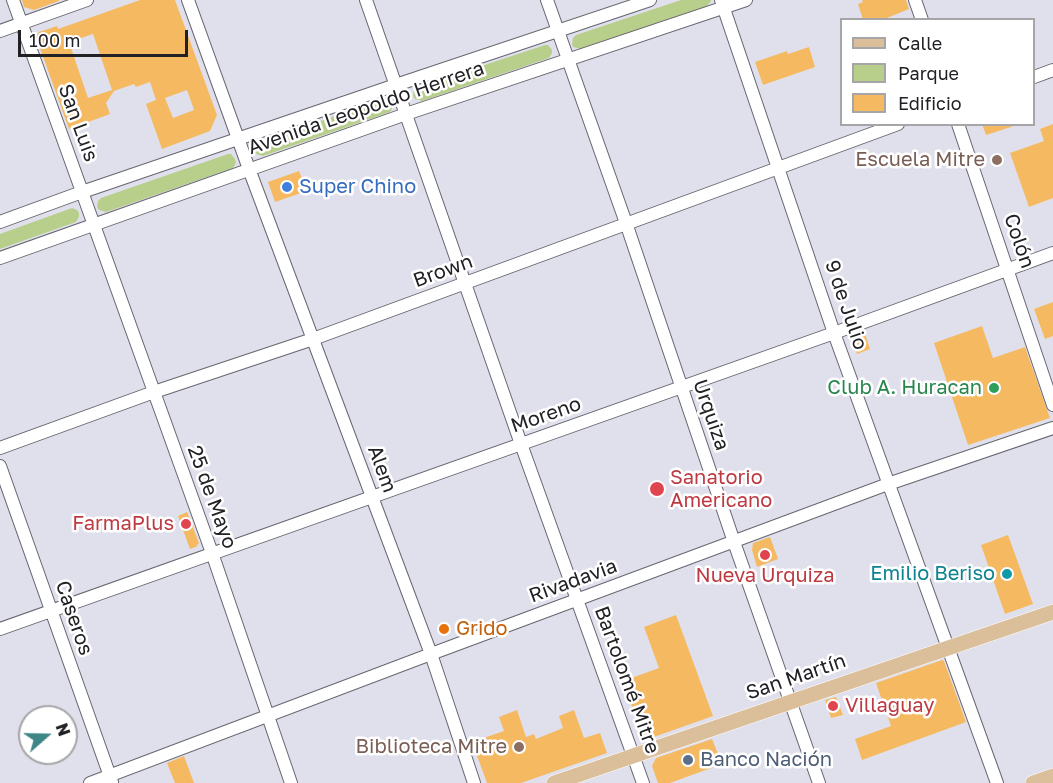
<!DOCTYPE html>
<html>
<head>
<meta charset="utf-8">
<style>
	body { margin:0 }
	#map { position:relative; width:1053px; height:783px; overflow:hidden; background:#e0e0ec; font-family:"Golos Text",sans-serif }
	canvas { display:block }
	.legend { position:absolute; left:840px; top:18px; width:195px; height:108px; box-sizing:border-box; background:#fff; border:2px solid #a6a6a8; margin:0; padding:8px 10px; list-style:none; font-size:18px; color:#212125 }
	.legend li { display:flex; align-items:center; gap:12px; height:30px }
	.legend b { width:30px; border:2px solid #a6a6a8 }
	.north { position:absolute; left:18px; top:705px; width:60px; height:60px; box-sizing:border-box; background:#fff; border:2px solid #a6a6a8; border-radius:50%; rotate:70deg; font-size:16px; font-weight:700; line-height:24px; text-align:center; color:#212125 }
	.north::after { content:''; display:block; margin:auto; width:21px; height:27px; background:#3f8786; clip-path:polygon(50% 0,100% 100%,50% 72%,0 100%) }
	.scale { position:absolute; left:18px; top:30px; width:170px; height:27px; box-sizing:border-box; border:3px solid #212125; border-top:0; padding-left:8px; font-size:18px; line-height:21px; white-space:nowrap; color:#212125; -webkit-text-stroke:4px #fff; paint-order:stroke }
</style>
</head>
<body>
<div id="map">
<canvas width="1053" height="783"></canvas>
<ul class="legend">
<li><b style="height:8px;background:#dbbe9a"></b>Calle</li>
<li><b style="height:16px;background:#b8cf8c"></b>Parque</li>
<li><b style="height:16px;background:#f5ba61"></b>Edificio</li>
</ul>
<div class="north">N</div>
<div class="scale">100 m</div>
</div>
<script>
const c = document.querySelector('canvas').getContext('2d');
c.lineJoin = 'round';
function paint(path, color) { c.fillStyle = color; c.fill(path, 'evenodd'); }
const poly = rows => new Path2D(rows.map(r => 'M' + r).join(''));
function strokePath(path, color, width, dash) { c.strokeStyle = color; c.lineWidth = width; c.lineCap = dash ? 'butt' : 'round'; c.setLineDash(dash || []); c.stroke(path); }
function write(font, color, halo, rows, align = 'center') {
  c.font = font + ' "Golos Text",sans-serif'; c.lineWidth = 5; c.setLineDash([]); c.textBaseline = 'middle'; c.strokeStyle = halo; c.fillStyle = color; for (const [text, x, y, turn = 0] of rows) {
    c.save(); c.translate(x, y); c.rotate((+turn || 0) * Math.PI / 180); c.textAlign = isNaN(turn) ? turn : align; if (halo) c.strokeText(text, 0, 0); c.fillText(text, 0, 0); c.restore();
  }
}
paint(poly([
	[681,0,711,0,711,1,707,6,581,49,573,47,572,44,573,38,576,35],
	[545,45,548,45,552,50,552,53,549,58,422,101,415,99,413,96,414,90,418,87],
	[385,98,388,98,392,103,393,107,390,112,263,156,256,154,254,152,255,146,259,143],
	[228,154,231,154,235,159,236,163,233,168,106,212,99,210,97,207,98,201,101,198],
	[72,208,77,210,79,213,79,217,76,222,0,249,0,234]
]), '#b8cf8c');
paint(poly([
	[22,0,59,0,59,1,34,10,24,7],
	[140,0,175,0,217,115,210,131,162,149,146,104,156,100,150,82,136,87,134,84,114,91,106,103,110,114,69,129,36,37,39,32,57,26,58,29],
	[93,34,112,90,88,98,69,42],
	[187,90,194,110,173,118,165,98],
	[862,0,906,0,909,9,882,20,863,20,858,4,863,2],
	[809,47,815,67,763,85,755,62,787,51,788,54],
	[982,124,1014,124,1014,126,986,135],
	[1053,124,1053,198,1029,207,1010,153,1044,141,1040,129],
	[299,171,307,191,275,202,268,182],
	[1053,302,1053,336,1045,339,1034,309],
	[982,326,993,358,1025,347,1050,418,968,445,934,343],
	[864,331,870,349,857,354,851,336],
	[187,512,199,543,196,547,190,549,178,516],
	[1008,535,1033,604,1005,614,981,545],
	[770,537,778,559,757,567,752,550,753,543],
	[676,615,713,716,651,738,642,734,623,681,659,668,644,627],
	[942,660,944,661,966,722,862,760,855,739,891,726,876,683],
	[836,697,843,715,831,718,825,700],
	[517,710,526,737,534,734,536,739,563,728,559,716,574,710,584,738,600,733,607,753,521,783,487,783,472,742,504,731,499,717],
	[712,739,722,764,670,783,658,783,652,766,656,758],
	[184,756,194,783,175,783,167,763]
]), '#f5ba61');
const minor = poly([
	[13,0,212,553,291,783],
	[188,0,249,169,431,654,474,783],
	[366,0,521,444,643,783],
	[547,0,626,223,734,542,819,783],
	[721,0,834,333,997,783],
	[915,0,922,20],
	[0,31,87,0],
	[1034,77,1053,70],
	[958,124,1053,405],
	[0,222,82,192,396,85,650,0],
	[0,258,406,114,746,0],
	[0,448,154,392,313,339,898,124],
	[0,466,112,782],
	[0,629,834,333,1053,253],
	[90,783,431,654,888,484,1053,428]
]);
const major = poly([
	[554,783,1053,612],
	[1033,783,1053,776]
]);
strokePath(minor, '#666670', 14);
strokePath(major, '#fff', 16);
strokePath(minor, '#fff', 12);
strokePath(major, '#dbbe9a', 15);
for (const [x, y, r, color] of [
	[997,160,6,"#8d6e63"],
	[287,187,6,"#3f7fe0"],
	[994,388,6,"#2e9e5b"],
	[657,489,8,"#e0444e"],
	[186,524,6,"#e0444e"],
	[765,555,6,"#e0444e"],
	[1007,574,6,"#0f9aa8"],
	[444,629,6,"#e8710a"],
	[833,706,6,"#e0444e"],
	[519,747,6,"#8d6e63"],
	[688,760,6,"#5c6f8a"]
]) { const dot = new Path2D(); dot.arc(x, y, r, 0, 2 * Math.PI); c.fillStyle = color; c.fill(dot); strokePath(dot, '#fff', 2); }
write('20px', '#212125', '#fff', [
	["Avenida Leopoldo Herrera",366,108,-19],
	["San Luis",78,123,70],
	["Colón",1019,241,71],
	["Brown",443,271,-20],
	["9 de Julio",846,305,71],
	["Moreno",546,415,-19],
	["Urquiza",711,415,71],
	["Alem",382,469,70],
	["25 de Mayo",212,497,70],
	["Rivadavia",573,581,-20],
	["Caseros",74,618,71],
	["San Martín",796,677,-19],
	["Bartolomé Mitre",627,680,70]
]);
write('20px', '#785e54', '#fff', [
	["Escuela Mitre",985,160],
	["Biblioteca Mitre",507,747]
], 'right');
write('20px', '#366cbe', '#fff', [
	["Super Chino",299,187]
], 'left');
write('20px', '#27864d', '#fff', [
	["Club A. Huracan",982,388]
], 'right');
write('20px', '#be3a42', '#fff', [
	["Sanatorio",670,478],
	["Americano",670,501],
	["FarmaPlus",174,524,"right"],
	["Nueva Urquiza",765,576,"center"],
	["Villaguay",845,706]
], 'left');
write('20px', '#0d838f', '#fff', [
	["Emilio Beriso",995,574]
], 'right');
write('20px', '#c56008', '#fff', [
	["Grido",456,629]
], 'left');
write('20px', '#4e5e75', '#fff', [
	["Banco Nación",700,760]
], 'left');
</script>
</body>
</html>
